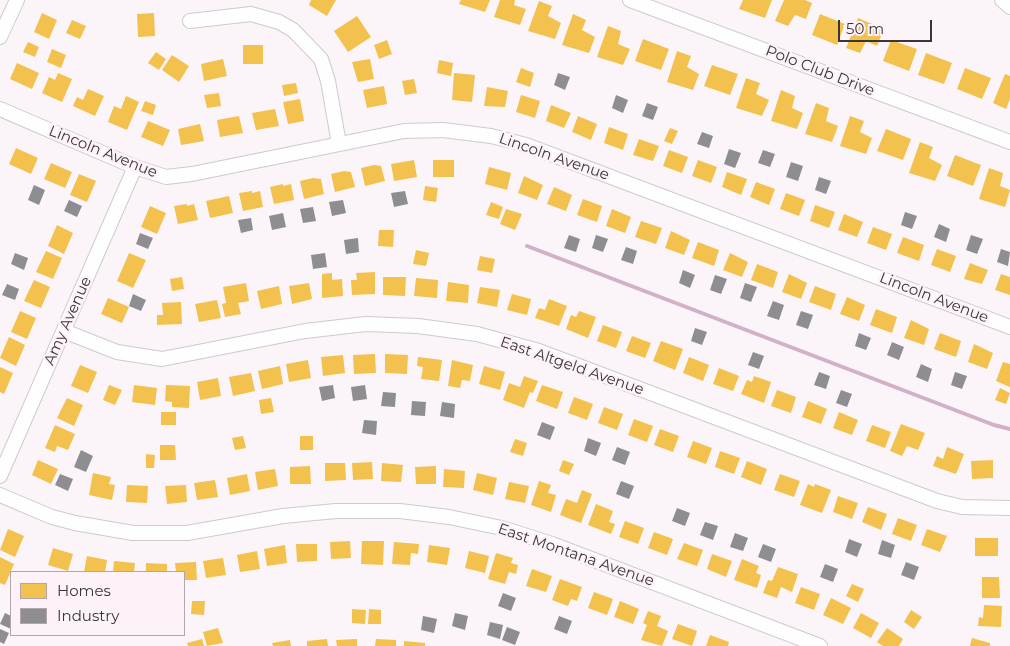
<!DOCTYPE html>
<html>
<head>
<meta charset="utf-8">
<style>
	body { margin:0 }
	#map { position:relative; width:1010px; height:646px; overflow:hidden; background:#fbf5f9; font-family:Montserrat,sans-serif }
	canvas { display:block }
	.legend { position:absolute; left:10px; top:571px; width:175px; height:65px; box-sizing:border-box; background:#fef2fa; border:1px solid #b0a6ac; margin:0; padding:6px 9px; list-style:none; font-size:15px; color:#3a3538 }
	.legend li { display:flex; align-items:center; gap:10px; height:25px }
	.legend b { width:25px; border:1px solid #b0a6ac }
	.scale { position:absolute; left:838px; top:20px; width:94px; height:22px; box-sizing:border-box; border:2px solid #3a3538; border-top:0; padding-left:6px; font-size:15px; line-height:18px; white-space:nowrap; color:#3a3538; -webkit-text-stroke:4px #fef2fa; paint-order:stroke }
</style>
</head>
<body>
<div id="map">
<canvas width="1010" height="646"></canvas>
<ul class="legend">
<li><b style="height:14px;background:#f2c14e"></b>Homes</li>
<li><b style="height:14px;background:#8d8d92"></b>Industry</li>
</ul>
<div class="scale">50 m</div>
</div>
<script>
const c = document.querySelector('canvas').getContext('2d');
c.lineJoin = 'round';
function paint(path, color) { c.fillStyle = color; c.fill(path, 'evenodd'); }
const poly = rows => new Path2D(rows.map(r => 'M' + r).join(''));
function strokePath(path, color, width, dash) { c.strokeStyle = color; c.lineWidth = width; c.lineCap = dash ? 'butt' : 'round'; c.setLineDash(dash || []); c.stroke(path); }
function write(font, color, halo, rows, align = 'center') {
  c.font = font + ' Montserrat,sans-serif'; c.lineWidth = 5; c.setLineDash([]); c.textBaseline = 'middle'; c.strokeStyle = halo; c.fillStyle = color; for (const [text, x, y, turn = 0] of rows) {
    c.save(); c.translate(x, y); c.rotate((+turn || 0) * Math.PI / 180); c.textAlign = isNaN(turn) ? turn : align; if (halo) c.strokeText(text, 0, 0); c.fillText(text, 0, 0); c.restore();
  }
}
paint(poly([
	[311,0,336,0,327,16,309,5],
	[461,0,490,0,485,12,459,4],
	[500,0,515,0,514,5,526,9,520,25,494,17],
	[743,0,772,0,765,18,739,9],
	[784,0,805,0,812,3,806,19,795,15,788,26,775,21],
	[539,1,552,6,548,16,561,23,555,39,528,31],
	[42,13,57,20,49,39,34,32],
	[154,13,155,36,138,37,137,14],
	[573,14,586,20,582,30,595,37,589,53,562,45],
	[820,14,845,24,837,45,812,35],
	[357,16,371,37,348,52,334,31],
	[858,18,884,29,877,46,866,41,860,53,846,48],
	[72,20,86,26,80,39,66,33],
	[608,26,621,31,618,44,630,49,623,65,597,57],
	[643,39,669,49,661,70,635,61],
	[387,40,392,54,379,59,374,45],
	[891,40,917,49,909,71,883,61],
	[28,42,39,47,35,57,23,52],
	[243,45,263,45,263,64,243,64],
	[52,49,66,55,61,68,47,62],
	[677,51,691,56,687,67,699,74,693,90,667,82],
	[156,52,166,59,159,70,148,63],
	[926,53,952,63,944,84,918,75],
	[172,55,189,66,179,82,162,70],
	[223,59,227,76,204,81,201,64],
	[370,59,374,79,358,82,352,62],
	[439,60,453,63,451,76,437,73],
	[17,63,39,73,32,89,10,79],
	[712,65,738,74,730,95,704,86],
	[521,68,534,73,530,87,516,82],
	[965,68,991,78,982,99,957,89],
	[58,73,72,79,62,102,42,93,49,77,55,80],
	[454,73,475,75,472,102,452,100],
	[1005,74,1010,76,1010,99,1006,109,993,103],
	[746,78,760,83,756,94,769,100,762,116,736,108],
	[414,79,417,93,405,95,402,81],
	[296,83,298,93,284,96,282,85],
	[384,86,387,104,367,108,363,90],
	[487,87,508,91,505,107,484,106],
	[88,89,104,96,95,116,73,106,77,97,83,100],
	[781,90,795,96,792,108,803,113,797,129,771,121],
	[219,93,221,106,207,108,204,95],
	[521,95,540,101,535,118,516,112],
	[126,96,139,102,127,130,108,122,114,106,121,109],
	[300,99,304,121,288,124,283,102],
	[145,101,156,105,153,115,141,111],
	[816,103,829,108,826,121,838,126,832,142,805,134],
	[551,105,571,113,564,128,546,121],
	[275,109,279,126,256,130,252,113],
	[239,116,243,133,220,137,217,120],
	[578,116,597,124,591,140,572,132],
	[850,116,864,121,860,132,872,138,866,154,840,146],
	[148,121,170,130,163,146,141,137],
	[200,124,204,141,181,145,178,129],
	[609,127,628,134,623,150,604,143],
	[670,128,678,131,672,144,664,141],
	[886,129,911,139,903,160,877,151],
	[639,139,659,146,653,161,633,155],
	[920,142,933,147,929,158,942,165,935,181,909,173],
	[16,148,38,158,31,174,9,164],
	[669,150,688,157,682,173,663,166],
	[955,155,981,165,973,186,947,176],
	[414,160,417,177,394,181,391,164],
	[433,160,454,160,454,177,433,177],
	[698,160,717,167,711,183,692,176],
	[51,163,72,172,65,188,44,179],
	[374,165,381,166,385,181,365,186,361,168],
	[489,167,511,173,507,190,485,184],
	[989,168,1003,173,1000,186,1010,190,1005,207,979,199],
	[344,171,351,172,355,187,335,192,331,174],
	[727,172,747,179,741,195,722,187],
	[79,174,96,181,87,202,70,195],
	[524,176,543,185,537,200,518,193],
	[313,178,321,179,324,194,304,199,300,181],
	[756,182,775,189,769,205,750,197],
	[283,184,283,186,291,184,294,200,274,204,270,187],
	[425,186,438,188,436,202,423,200],
	[554,187,572,195,566,211,547,204],
	[252,191,252,193,260,191,263,207,243,211,239,193],
	[786,193,805,200,799,216,780,209],
	[229,196,233,213,210,218,206,201],
	[583,199,602,206,597,222,577,215],
	[491,202,503,207,499,219,486,215],
	[187,204,187,206,194,204,198,220,178,224,174,206],
	[815,205,835,212,829,228,810,221],
	[150,206,166,213,157,234,141,227],
	[506,209,522,214,515,230,500,224],
	[612,209,631,217,625,233,606,226],
	[844,214,863,222,857,237,838,230],
	[641,221,662,228,656,244,635,237],
	[57,225,73,233,64,254,48,246],
	[873,227,892,234,886,250,867,243],
	[379,230,394,230,393,247,378,246],
	[671,231,690,240,684,255,665,248],
	[903,237,924,245,919,261,897,253],
	[698,242,719,250,714,266,692,258],
	[937,249,956,256,950,272,931,265],
	[416,250,429,253,426,266,413,264],
	[46,251,62,258,53,279,36,272],
	[129,253,146,260,133,288,117,281],
	[730,253,748,262,742,277,723,270],
	[480,256,495,259,492,273,477,270],
	[970,263,988,270,982,284,964,279],
	[757,264,778,272,773,288,751,280],
	[375,272,375,294,352,295,351,280,357,280,356,273],
	[332,273,332,280,342,279,343,296,322,298,322,274],
	[789,274,807,283,801,299,782,292],
	[1001,274,1010,277,1010,295,995,290],
	[182,277,184,289,172,291,170,279],
	[383,277,406,277,405,296,383,295],
	[416,278,438,280,437,298,414,296],
	[34,280,50,287,41,308,24,301],
	[448,282,469,285,468,303,446,301],
	[246,283,249,301,238,303,241,314,225,317,222,304,226,303,223,287],
	[309,283,312,299,292,304,289,286],
	[279,286,282,304,261,309,257,291],
	[815,286,836,294,831,310,809,302],
	[480,287,500,290,497,307,477,303],
	[512,294,531,299,527,315,507,310],
	[847,297,865,305,859,321,840,314],
	[108,298,129,307,122,323,101,314],
	[549,299,567,306,559,326,535,318,539,308,545,310],
	[217,300,221,318,199,322,195,304],
	[181,302,182,324,157,325,157,315,163,315,162,303],
	[876,309,897,317,892,333,870,325],
	[20,311,36,318,27,339,11,332],
	[579,311,596,317,588,338,566,329,571,315,576,317],
	[911,320,929,329,924,345,904,338],
	[603,325,622,332,616,348,597,341],
	[940,333,961,341,956,357,934,349],
	[632,336,651,343,645,358,626,351],
	[9,337,25,345,16,366,0,358],
	[661,341,683,349,675,370,653,361],
	[974,344,993,353,987,369,968,362],
	[375,354,376,373,354,374,353,355],
	[385,354,408,355,407,374,385,373],
	[343,355,345,373,323,376,321,357],
	[418,357,442,360,439,381,421,379,423,367,417,366],
	[689,357,709,365,703,381,683,373],
	[308,360,311,378,289,382,286,364],
	[452,360,473,365,470,381,462,380,460,388,448,386],
	[1003,362,1010,364,1010,387,996,381],
	[80,365,97,372,88,393,71,386],
	[280,366,283,384,262,389,258,371],
	[484,366,505,372,500,390,479,384],
	[0,367,13,373,4,394,0,392],
	[719,368,739,376,733,391,713,384],
	[251,373,255,391,233,396,229,377],
	[524,376,538,381,533,393,530,392,524,408,503,400,509,383,520,387],
	[754,376,771,382,764,403,741,394,747,380,752,382],
	[218,378,221,396,200,400,197,382],
	[109,385,122,390,115,405,103,400],
	[134,385,157,388,155,405,132,402],
	[166,385,190,386,189,408,172,407,172,402,165,401],
	[542,385,563,392,557,409,536,401],
	[1000,388,1010,393,1006,404,995,400],
	[777,390,796,397,791,413,771,406],
	[574,397,593,404,587,420,568,413],
	[67,398,83,405,74,426,57,418],
	[271,398,274,412,261,414,259,400],
	[808,401,827,409,821,424,802,417],
	[604,407,623,414,617,430,598,423],
	[161,412,176,412,176,425,161,425],
	[839,412,858,420,852,435,833,428],
	[634,419,653,426,647,442,628,435],
	[901,424,925,433,918,450,907,446,902,456,890,451],
	[55,425,75,434,68,450,57,446,55,452,45,448],
	[872,425,891,432,885,448,866,441],
	[660,429,679,436,673,452,654,445],
	[243,436,246,448,235,450,232,438],
	[300,436,313,436,313,450,300,450],
	[515,439,527,443,523,456,510,452],
	[693,441,712,448,706,464,687,457],
	[160,445,175,445,176,460,160,460],
	[947,447,964,454,956,474,933,466,937,456,943,459],
	[720,451,740,458,734,474,715,467],
	[146,454,155,455,154,468,146,468],
	[38,460,58,469,51,484,32,475],
	[563,460,574,464,569,475,559,471],
	[993,460,993,478,972,479,971,461],
	[747,461,767,469,761,485,741,477],
	[372,462,373,479,353,480,352,463],
	[325,463,345,463,346,480,325,481],
	[382,463,403,465,401,482,381,481],
	[310,466,311,484,290,484,290,467],
	[436,466,436,484,416,484,415,467],
	[275,469,278,486,258,490,255,472],
	[444,469,465,471,464,488,443,487],
	[93,473,111,477,109,484,115,485,112,500,89,495],
	[477,473,497,478,493,495,473,490],
	[247,474,250,491,230,495,227,478],
	[780,474,800,481,794,497,774,490],
	[215,480,218,497,197,500,194,483],
	[539,481,551,485,548,493,556,495,551,512,531,505],
	[509,482,529,486,525,503,505,499],
	[808,484,814,487,815,484,831,490,822,513,800,505],
	[127,485,148,486,147,503,126,502],
	[186,485,187,502,167,504,165,486],
	[582,490,592,494,581,523,560,515,566,499,577,503],
	[838,496,858,503,852,519,833,512],
	[596,504,613,511,609,522,615,524,611,534,588,525],
	[868,507,887,514,881,530,862,522],
	[898,518,917,525,911,541,892,534],
	[625,521,644,528,638,544,619,537],
	[8,529,24,536,15,557,0,550],
	[927,529,947,536,940,552,921,545],
	[654,532,673,539,667,555,648,548],
	[975,538,998,538,998,556,975,556],
	[350,541,351,558,331,559,330,542],
	[362,541,384,541,383,565,361,564],
	[394,542,419,544,418,554,411,553,410,565,392,564],
	[684,543,703,550,697,566,677,559],
	[296,544,317,544,317,561,297,562],
	[285,545,287,563,267,566,264,549],
	[429,545,450,548,447,565,427,562],
	[53,548,73,554,68,571,48,565],
	[257,551,260,569,240,572,237,555],
	[469,551,489,556,485,573,465,568],
	[496,553,513,558,511,563,518,565,516,574,509,572,505,584,488,579],
	[712,554,732,561,726,577,707,569],
	[87,556,107,560,105,572,84,572],
	[0,557,14,564,5,585,0,583],
	[223,558,226,575,206,578,203,561],
	[742,559,759,566,756,573,761,575,757,588,734,580],
	[114,561,135,563,134,572,113,572],
	[196,562,197,580,184,580,184,572,176,572,175,563],
	[146,563,167,564,167,572,146,572],
	[778,567,798,574,792,592,781,587,777,598,763,593,768,580,772,581],
	[532,569,552,576,546,592,526,586],
	[982,577,999,577,1000,598,982,598],
	[560,579,582,587,577,601,571,599,568,606,552,600],
	[852,584,864,589,858,602,846,596],
	[801,587,820,594,814,610,795,603],
	[594,592,613,599,607,615,588,608],
	[831,598,851,608,843,624,823,615],
	[192,601,205,601,204,615,191,614],
	[620,601,639,609,633,624,614,617],
	[984,605,1002,606,1001,627,978,626,979,617,983,618],
	[352,609,366,610,365,624,352,623],
	[369,609,381,610,381,624,368,624],
	[911,610,922,617,914,629,904,622],
	[648,611,661,616,657,626,668,631,662,646,641,640,647,625,643,623],
	[861,613,879,623,871,638,853,628],
	[678,624,697,631,692,646,672,639],
	[218,628,223,643,207,646,203,632],
	[887,628,903,639,899,646,883,646,877,642],
	[710,635,729,642,728,646,706,646],
	[972,638,990,643,990,646,970,646],
	[202,639,204,646,188,646,187,643],
	[327,639,328,646,307,646,307,641],
	[357,639,357,646,337,646,336,640],
	[376,639,396,640,396,646,375,646],
	[290,640,291,646,273,646,272,643],
	[404,641,425,643,425,646,404,646]
]), '#f2c14e');
paint(poly([
	[558,73,570,77,565,90,554,85],
	[616,95,628,100,623,113,612,108],
	[647,103,658,107,653,120,642,116],
	[702,132,713,136,709,148,697,144],
	[729,149,741,153,735,168,724,164],
	[763,150,775,154,770,167,758,163],
	[791,162,803,166,798,181,786,177],
	[819,177,831,181,826,194,815,190],
	[34,185,45,190,39,205,28,200],
	[405,191,408,204,394,207,391,193],
	[69,200,82,206,77,217,64,211],
	[343,200,346,213,332,216,329,202],
	[313,207,316,221,303,223,300,209],
	[905,212,917,216,912,229,901,225],
	[283,213,286,227,272,230,269,216],
	[251,218,253,230,241,233,238,220],
	[939,224,950,229,946,242,934,237],
	[140,233,153,238,148,249,136,244],
	[569,235,580,239,576,252,564,248],
	[596,235,608,239,603,252,592,248],
	[971,235,983,239,977,254,966,250],
	[358,238,359,252,346,254,344,240],
	[626,247,637,251,633,264,621,260],
	[1001,249,1010,252,1008,266,997,262],
	[15,253,28,258,24,270,11,264],
	[325,253,327,267,313,269,311,255],
	[683,270,695,275,690,288,679,283],
	[715,275,727,279,721,294,710,290],
	[745,283,757,287,751,302,740,298],
	[7,284,19,289,15,300,2,295],
	[133,294,146,300,141,311,129,306],
	[773,301,784,305,779,320,767,316],
	[801,311,813,315,808,329,796,325],
	[695,328,707,332,702,345,691,341],
	[859,333,871,338,866,350,855,346],
	[892,342,904,347,899,360,887,355],
	[753,352,764,356,759,369,748,365],
	[921,364,932,369,928,382,916,377],
	[819,372,830,376,826,389,814,385],
	[955,372,967,376,962,389,951,385],
	[333,385,335,398,322,401,319,387],
	[365,385,367,399,353,401,351,387],
	[841,390,852,394,847,407,836,403],
	[383,392,396,393,395,407,381,406],
	[412,401,426,402,425,416,411,415],
	[442,402,455,404,454,418,440,416],
	[364,420,377,421,376,435,362,433],
	[542,422,555,427,550,440,537,435],
	[588,438,601,443,596,456,584,451],
	[617,447,630,452,625,465,612,460],
	[81,450,93,456,86,472,74,467],
	[60,474,73,479,68,491,55,485],
	[621,481,634,486,629,499,616,494],
	[677,508,690,513,685,526,672,521],
	[705,522,718,526,713,540,700,535],
	[735,533,748,538,743,551,730,547],
	[849,539,862,544,857,557,845,552],
	[882,540,895,545,891,558,878,554],
	[763,544,776,549,771,562,758,557],
	[906,562,919,567,914,580,901,575],
	[825,564,838,569,833,582,820,577],
	[503,593,516,598,511,611,498,606],
	[5,613,11,616,11,629,0,624],
	[455,613,468,616,465,630,452,626],
	[423,616,437,619,434,633,421,630],
	[559,616,572,621,567,634,554,629],
	[490,622,503,625,500,639,487,635],
	[507,627,520,632,515,645,502,640],
	[0,629,9,633,4,644,0,642]
]), '#8d8d92');
strokePath(poly([
	[527,246,994,425,1010,429]
]), '#d2b0c7', 4);
const minor = poly([
	[630,0,1010,142],
	[1002,0,1010,7],
	[190,21,251,14,279,22,293,30,321,59,328,81,339,144],
	[0,37,17,0],
	[0,109,135,167,166,177,192,174,404,131,443,130,491,136,526,145,1010,327],
	[64,331,117,352,162,359,305,331,366,324,418,326,477,334,539,351,937,501,962,507,1010,508],
	[0,476,135,167],
	[0,495,52,517,75,523,133,533,187,533,283,516,336,511,400,511,449,517,502,528,552,544,820,646]
]);
strokePath(minor, '#cecacd', 16);
strokePath(minor, '#fefefe', 14);
write('15px', '#3a3538', '#fef2fa', [
	["Polo Club Drive",820,71,21],
	["Lincoln Avenue",103,152,22],
	["Lincoln Avenue",554,157,19],
	["Lincoln Avenue",934,298,21],
	["Amy Avenue",68,321,-66],
	["East Altgeld Avenue",572,366,19],
	["East Montana Avenue",576,555,19]
]);
</script>
</body>
</html>
